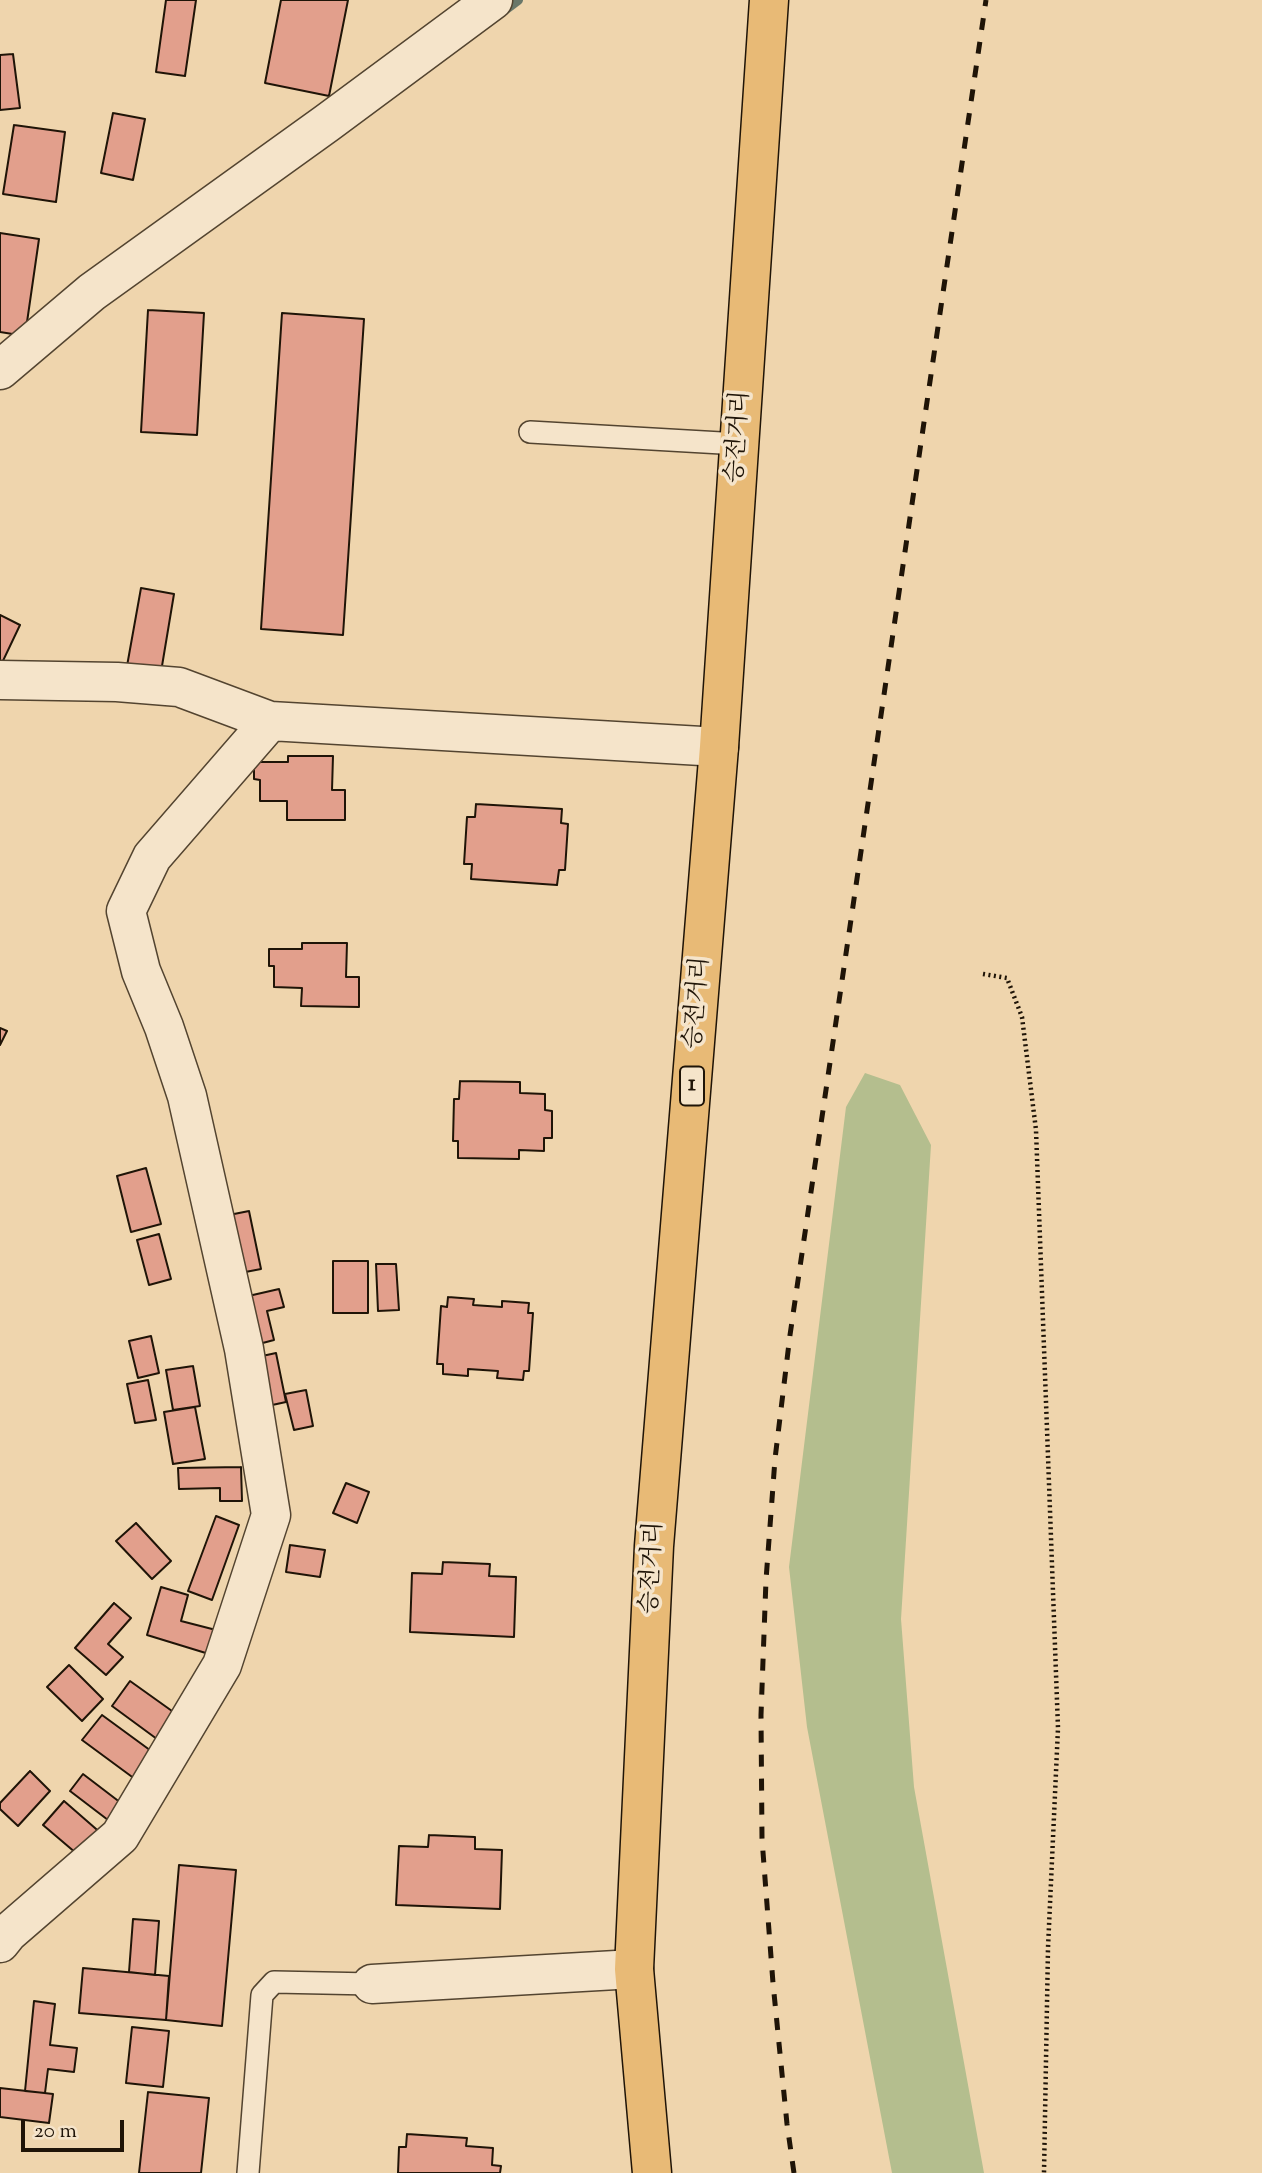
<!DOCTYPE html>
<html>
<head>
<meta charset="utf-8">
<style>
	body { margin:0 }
	#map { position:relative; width:1262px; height:2173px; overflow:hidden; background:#efd5ad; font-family:"Sorts Mill Goudy",serif }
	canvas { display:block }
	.scale { position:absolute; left:21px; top:2120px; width:103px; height:32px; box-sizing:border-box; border:4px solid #1f1407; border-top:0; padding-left:9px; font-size:21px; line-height:24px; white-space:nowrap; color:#1f1407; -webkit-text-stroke:5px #f5e4ca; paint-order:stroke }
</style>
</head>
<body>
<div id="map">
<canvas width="1262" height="2173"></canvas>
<div class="scale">20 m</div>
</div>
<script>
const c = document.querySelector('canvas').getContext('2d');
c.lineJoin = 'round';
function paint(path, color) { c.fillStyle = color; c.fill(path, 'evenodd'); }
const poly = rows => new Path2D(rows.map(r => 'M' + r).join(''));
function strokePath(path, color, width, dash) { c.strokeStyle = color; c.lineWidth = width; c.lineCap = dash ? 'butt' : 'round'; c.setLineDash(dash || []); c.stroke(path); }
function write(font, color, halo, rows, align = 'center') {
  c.font = font + ' "Sorts Mill Goudy","Noto Serif KR",serif'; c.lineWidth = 7; c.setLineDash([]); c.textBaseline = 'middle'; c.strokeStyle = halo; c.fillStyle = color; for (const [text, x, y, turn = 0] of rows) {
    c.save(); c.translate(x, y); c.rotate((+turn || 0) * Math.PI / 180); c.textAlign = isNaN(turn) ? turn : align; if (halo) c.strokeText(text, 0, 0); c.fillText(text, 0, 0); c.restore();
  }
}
paint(poly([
	[865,1073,900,1085,931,1145,901,1619,914,1787,984,2173,892,2173,807,1727,789,1567,846,1107]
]), '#b4be8e');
strokePath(poly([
	[502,12,518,0]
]), '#697769', 10);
const building = poly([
	[166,0,196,0,185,76,156,72,166,0],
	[281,0,348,0,329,96,265,83,281,0],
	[13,54,20,108,0,110,0,55,13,54],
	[113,113,145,119,133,180,101,173,113,113],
	[14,125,65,132,56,202,3,194,14,125],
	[0,233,39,239,25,336,0,332,0,233],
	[148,310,204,313,197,435,141,432,148,310],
	[282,313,364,319,343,635,261,629,282,313],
	[141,588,174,594,161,672,127,666,141,588],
	[0,615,20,625,0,667,0,615],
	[288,756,333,756,332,790,345,790,345,820,287,820,287,801,260,801,260,780,254,779,254,762,288,762,288,756],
	[476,804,562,809,561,823,568,824,565,870,559,870,557,885,471,879,472,864,464,864,467,817,475,817,476,804],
	[302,943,347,943,346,977,359,977,359,1007,301,1006,302,988,274,987,274,966,269,966,269,949,302,949,302,943],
	[0,1028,7,1031,0,1045,0,1028],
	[460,1081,520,1082,520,1093,545,1094,545,1110,552,1111,552,1138,544,1138,544,1151,519,1150,519,1159,458,1158,458,1141,453,1141,454,1099,459,1099,460,1081],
	[146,1168,161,1224,131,1232,117,1176,146,1168],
	[249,1211,261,1269,235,1274,224,1216,249,1211],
	[159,1234,171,1279,149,1285,137,1240,159,1234],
	[333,1261,368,1261,368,1313,333,1313,333,1261],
	[376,1264,396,1264,399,1310,378,1311,376,1264],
	[279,1289,284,1307,267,1311,274,1340,255,1345,244,1297,279,1289],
	[448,1297,474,1299,473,1305,502,1307,502,1301,529,1303,528,1313,533,1313,529,1371,524,1371,523,1380,497,1378,498,1371,468,1369,468,1376,443,1374,443,1364,437,1364,441,1306,447,1307,448,1297],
	[151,1336,159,1373,138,1378,129,1341,151,1336],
	[276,1353,286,1402,263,1407,253,1358,276,1353],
	[193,1366,200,1406,173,1410,166,1370,193,1366],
	[148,1380,156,1420,135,1423,127,1384,148,1380],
	[306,1390,313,1426,294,1430,285,1394,306,1390],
	[195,1407,205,1459,173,1464,164,1412,195,1407],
	[241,1467,242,1501,220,1501,220,1488,179,1489,178,1468,241,1467],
	[346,1483,369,1492,357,1523,333,1513,346,1483],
	[216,1516,239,1525,212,1600,188,1591,216,1516],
	[136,1523,171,1561,152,1579,116,1541,136,1523],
	[290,1545,325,1550,320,1577,286,1572,290,1545],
	[443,1562,490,1564,489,1576,516,1577,514,1637,410,1632,412,1573,442,1574,443,1562],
	[161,1587,188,1595,181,1621,216,1630,209,1654,147,1635,161,1587],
	[114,1603,131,1618,108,1644,123,1657,106,1675,75,1648,114,1603],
	[69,1665,103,1699,82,1721,47,1687,69,1665],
	[130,1681,179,1716,161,1742,112,1706,130,1681],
	[102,1715,158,1756,139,1782,82,1740,102,1715],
	[30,1771,50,1791,18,1826,0,1809,0,1803,30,1771],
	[83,1774,121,1803,108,1820,70,1791,83,1774],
	[64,1801,103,1835,83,1859,43,1825,64,1801],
	[429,1835,475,1837,475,1849,502,1850,500,1909,396,1905,399,1846,428,1847,429,1835],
	[179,1865,236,1870,222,2026,166,2020,179,1865],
	[133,1919,159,1921,155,1975,129,1972,133,1919],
	[83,1968,169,1976,166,2020,79,2013,83,1968],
	[34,2001,55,2004,50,2045,77,2048,74,2072,48,2069,45,2093,25,2091,34,2001],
	[132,2027,169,2031,163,2087,126,2083,132,2027],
	[0,2088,53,2094,49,2123,0,2117,0,2088],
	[148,2092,209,2098,201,2173,139,2173,148,2092],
	[407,2134,467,2138,466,2146,493,2148,492,2165,501,2166,500,2173,398,2173,399,2147,406,2147,407,2134]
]);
paint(building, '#e29f8c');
strokePath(building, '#1f1407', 2);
const service = poly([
	[530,432,739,444],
	[248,2173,262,1995,274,1982,372,1984]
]);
const minor = poly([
	[0,370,92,292,327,123,493,0],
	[0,680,117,682,179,687,270,721,719,747],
	[0,1943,8,1933,120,1836,222,1665,271,1515,244,1349,187,1096,164,1027,141,971,126,911,152,857,270,721],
	[372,1984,634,1969]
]);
const primary = poly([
	[652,2173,634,1969,654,1546,719,747,769,0]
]);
strokePath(service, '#534430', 24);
strokePath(minor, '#534430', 41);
strokePath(primary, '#1f1407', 41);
strokePath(poly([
	[983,974,1007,978,1022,1017,1036,1130,1058,1728,1048,1948,1044,2173]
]), '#1f1407', 4.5, [2, 3.5]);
strokePath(service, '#f5e4ca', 21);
strokePath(minor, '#f5e4ca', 38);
strokePath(primary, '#e8ba76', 38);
strokePath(poly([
	[794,2173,787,2124,773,1983,762,1839,761,1715,766,1580,775,1459,790,1335,986,0]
]), '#1f1407', 5, [12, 12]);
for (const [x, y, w] of [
	[692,1086,24]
]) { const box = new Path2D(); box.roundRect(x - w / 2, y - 19.5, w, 39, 5); c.fillStyle = '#f5e4ca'; c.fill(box); strokePath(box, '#1f1407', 2); }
write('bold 23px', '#1f1407', null, [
	["1",692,1086]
]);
write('24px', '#1f1407', '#f5e4ca', [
	["승전거리",740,437,-86],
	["승전거리",699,1003,-85],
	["승전거리",654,1568,-87]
]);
</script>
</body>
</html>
